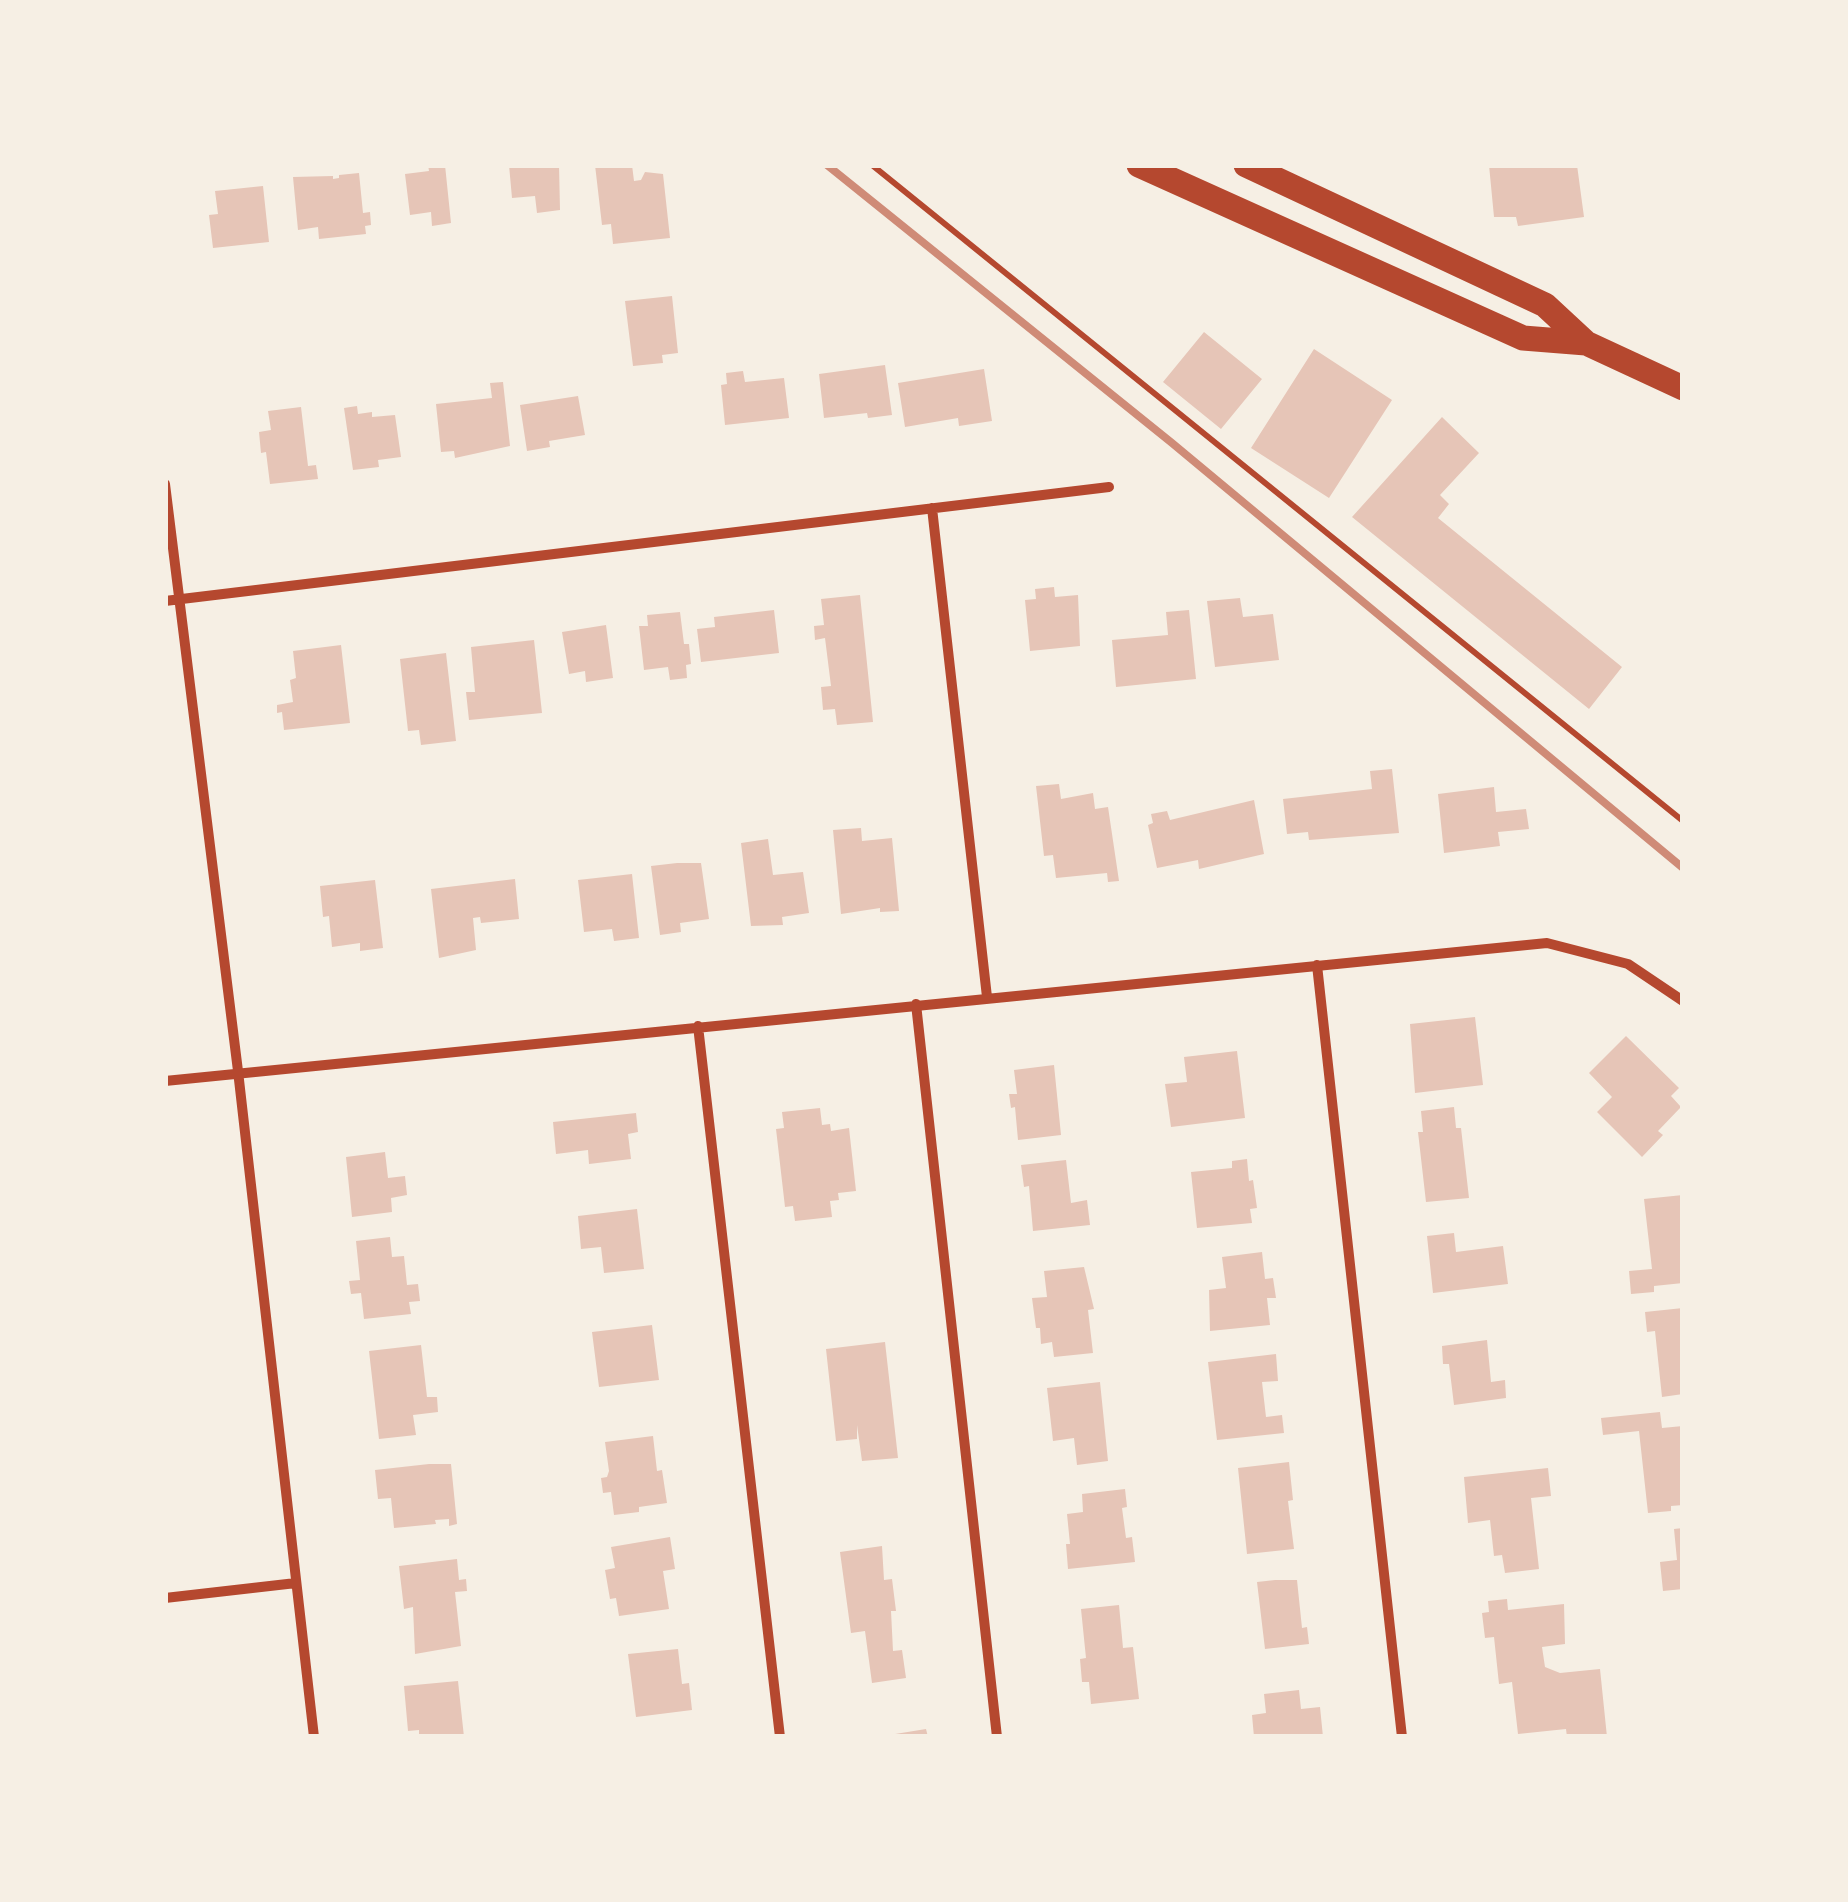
<!DOCTYPE html>
<html>
<head>
<meta charset="utf-8">
<style>
	body { margin:0 }
	#map { position:relative; width:1848px; height:1902px; overflow:hidden; background:#f6efe4; font-family:"Zilla Slab",serif }
	canvas { display:block }
	.frame { position:absolute; inset:0; border:168px solid #f6efe4; pointer-events:none }
</style>
</head>
<body>
<div id="map">
<canvas width="1848" height="1902"></canvas>
<div class="frame"></div>
</div>
<script>
const c = document.querySelector('canvas').getContext('2d');
c.lineJoin = 'round';
function paint(path, color) { c.fillStyle = color; c.fill(path, 'evenodd'); }
const poly = rows => new Path2D(rows.map(r => 'M' + r).join(''));
function strokePath(path, color, width, dash) { c.strokeStyle = color; c.lineWidth = width; c.lineCap = dash ? 'butt' : 'round'; c.setLineDash(dash || []); c.stroke(path); }
paint(poly([
	[428,165,445,165,451,223,432,226,431,212,410,215,405,174,429,171],
	[509,165,559,165,560,210,537,213,535,196,512,198],
	[595,165,632,165,634,181,641,180,645,172,663,174,670,238,613,244,611,224,602,225],
	[1489,165,1577,165,1584,217,1518,226,1516,217,1494,217],
	[359,173,363,213,370,212,371,225,365,226,366,234,319,239,318,227,298,230,293,177,333,176,333,179,339,178,339,175],
	[263,186,269,242,213,248,209,215,218,214,215,191],
	[672,296,678,353,662,355,663,363,633,366,625,301],
	[1204,332,1262,379,1221,429,1163,382],
	[1314,349,1392,400,1329,498,1251,448],
	[885,365,892,415,868,418,867,413,824,418,819,374],
	[984,369,992,421,959,426,958,418,905,427,898,383],
	[743,371,745,382,784,378,789,418,725,425,721,385,727,384,726,373],
	[503,382,510,446,455,458,454,451,441,452,436,404,492,398,490,383],
	[578,396,585,435,549,441,550,447,527,451,520,405],
	[357,406,358,414,372,412,372,417,395,415,401,457,378,460,379,467,353,470,344,408],
	[301,407,308,466,316,465,318,479,270,484,266,452,261,453,259,432,271,430,268,411],
	[1442,417,1479,453,1440,495,1449,504,1438,518,1622,667,1589,709,1352,517],
	[1054,587,1055,597,1078,595,1080,646,1030,651,1025,600,1036,599,1035,589],
	[860,595,873,722,837,725,835,709,823,710,821,687,831,686,825,638,815,640,814,626,824,625,821,599],
	[1240,598,1243,617,1273,614,1279,660,1215,667,1207,601],
	[774,610,779,653,701,662,697,629,715,627,714,617],
	[1189,610,1196,679,1116,687,1112,640,1168,635,1166,612],
	[680,612,684,644,689,644,691,664,686,665,687,678,670,680,668,667,644,670,639,626,648,626,647,615],
	[606,625,613,678,586,682,585,671,569,674,562,632],
	[534,640,542,713,469,720,466,692,475,692,471,647],
	[341,645,350,723,284,730,282,712,277,713,277,705,293,702,290,680,296,678,293,651],
	[446,653,456,741,421,745,419,730,408,731,400,659],
	[1392,769,1399,833,1309,840,1308,832,1287,834,1283,799,1372,789,1370,771],
	[1059,784,1061,799,1093,793,1095,809,1108,807,1119,881,1108,882,1107,873,1056,878,1053,855,1044,856,1036,786],
	[1494,787,1496,812,1526,809,1529,829,1498,832,1500,846,1444,853,1438,794],
	[1254,800,1264,854,1199,869,1198,860,1157,868,1148,825,1153,823,1151,814,1167,811,1170,820],
	[861,828,862,841,892,838,899,911,880,912,880,908,841,914,833,830],
	[768,839,773,875,803,872,809,913,782,917,783,925,751,926,741,843],
	[677,863,701,863,709,919,680,923,681,932,660,935,651,866],
	[632,874,639,938,614,941,612,929,584,932,578,880],
	[515,879,519,919,481,923,480,917,473,918,476,950,439,958,431,889],
	[375,880,383,948,360,951,360,943,332,947,329,916,323,917,320,886],
	[1475,1017,1483,1085,1415,1093,1410,1024],
	[1626,1036,1679,1088,1671,1096,1681,1107,1658,1131,1663,1135,1642,1157,1597,1112,1612,1097,1589,1073],
	[1237,1051,1245,1118,1171,1127,1165,1084,1187,1082,1184,1057],
	[1054,1065,1061,1135,1018,1140,1015,1107,1011,1108,1009,1094,1017,1094,1014,1070],
	[1454,1107,1456,1128,1461,1128,1469,1198,1426,1202,1418,1132,1423,1132,1421,1111],
	[820,1108,822,1125,830,1124,831,1131,849,1128,856,1191,838,1193,839,1200,830,1201,832,1217,795,1221,793,1206,785,1207,776,1129,784,1128,782,1112],
	[636,1113,638,1132,628,1134,631,1159,589,1164,588,1150,556,1154,553,1122],
	[385,1152,388,1178,405,1176,407,1195,391,1198,392,1212,352,1217,346,1157],
	[1247,1159,1249,1181,1253,1180,1257,1208,1250,1209,1252,1223,1197,1228,1191,1172,1232,1168,1232,1161],
	[1066,1160,1071,1203,1087,1200,1090,1225,1033,1231,1029,1186,1024,1187,1021,1165],
	[1683,1195,1683,1283,1654,1286,1654,1292,1631,1294,1629,1271,1652,1269,1644,1199],
	[637,1209,644,1269,604,1273,601,1247,581,1249,578,1216],
	[1454,1233,1456,1252,1503,1246,1508,1284,1433,1293,1427,1236],
	[390,1237,392,1257,404,1256,407,1285,418,1284,420,1301,409,1302,411,1314,364,1319,361,1293,351,1294,349,1281,360,1280,356,1241],
	[1262,1252,1265,1279,1273,1278,1276,1298,1267,1298,1270,1325,1210,1331,1209,1290,1226,1288,1222,1257],
	[1084,1267,1094,1309,1088,1310,1093,1353,1054,1357,1052,1342,1041,1344,1040,1328,1036,1328,1032,1298,1047,1297,1044,1271],
	[1683,1308,1683,1394,1662,1397,1655,1331,1647,1332,1645,1312],
	[652,1325,659,1380,599,1387,592,1332],
	[1487,1340,1491,1382,1505,1380,1506,1398,1454,1405,1449,1364,1443,1364,1442,1346],
	[885,1342,898,1458,862,1461,857,1425,857,1439,836,1441,826,1349],
	[421,1345,427,1397,437,1397,438,1412,413,1415,416,1435,379,1439,369,1351],
	[1276,1354,1278,1381,1262,1382,1266,1417,1282,1415,1284,1433,1217,1440,1208,1362],
	[1100,1382,1108,1461,1077,1465,1074,1438,1053,1441,1047,1388],
	[1660,1412,1662,1428,1683,1426,1683,1505,1671,1506,1671,1511,1648,1513,1639,1431,1603,1435,1601,1418],
	[653,1436,657,1471,662,1470,667,1503,639,1507,639,1512,614,1515,611,1492,603,1493,601,1478,607,1477,609,1471,605,1442],
	[1289,1462,1293,1500,1288,1501,1294,1549,1247,1554,1238,1468],
	[429,1464,451,1464,457,1524,449,1526,449,1519,435,1520,436,1524,394,1528,391,1498,378,1499,375,1470],
	[1548,1468,1551,1496,1531,1498,1539,1569,1505,1573,1502,1555,1494,1556,1490,1520,1468,1523,1464,1477],
	[1125,1489,1127,1507,1122,1508,1126,1538,1132,1537,1135,1562,1068,1569,1066,1544,1070,1544,1067,1514,1083,1512,1082,1494],
	[1683,1528,1683,1589,1663,1591,1660,1562,1677,1560,1674,1529],
	[670,1537,675,1569,663,1571,669,1609,619,1616,616,1598,610,1599,605,1570,615,1568,611,1547],
	[882,1546,884,1580,892,1579,896,1611,891,1611,893,1651,902,1650,906,1678,872,1683,865,1631,851,1633,840,1552],
	[457,1559,459,1580,466,1579,467,1591,455,1592,461,1646,415,1654,413,1607,404,1609,399,1566],
	[1275,1580,1297,1580,1302,1628,1307,1627,1309,1644,1265,1649,1257,1582],
	[1507,1599,1508,1610,1564,1604,1565,1644,1542,1647,1545,1667,1560,1673,1600,1669,1607,1737,1567,1737,1566,1729,1518,1734,1512,1682,1499,1684,1494,1637,1485,1638,1482,1613,1489,1612,1488,1601],
	[1119,1605,1123,1648,1133,1647,1139,1699,1091,1704,1089,1682,1082,1682,1080,1659,1086,1658,1081,1609],
	[678,1649,682,1684,689,1683,692,1710,636,1717,628,1654],
	[458,1681,464,1737,419,1737,419,1730,408,1731,404,1686],
	[1299,1690,1301,1709,1320,1707,1323,1737,1254,1737,1252,1715,1266,1713,1264,1694],
	[926,1729,928,1737,889,1737,889,1735]
]), '#e6c5b7');
strokePath(poly([
	[872,165,1683,821]
]), '#b5482f', 6);
strokePath(poly([
	[165,484,238,1071,314,1737],
	[932,508,987,997],
	[165,601,1109,487],
	[1317,965,1402,1737],
	[916,1004,997,1737],
	[698,1026,780,1737],
	[165,1081,1547,943,1628,964,1683,1001],
	[165,1598,296,1583]
]), '#b5482f', 10);
strokePath(poly([
	[1139,165,1523,338,1586,343],
	[1246,165,1545,305,1586,343,1683,388]
]), '#b5482f', 25);
strokePath(poly([
	[827,165,1172,443,1683,868]
]), '#cf8b77', 8);
</script>
</body>
</html>
